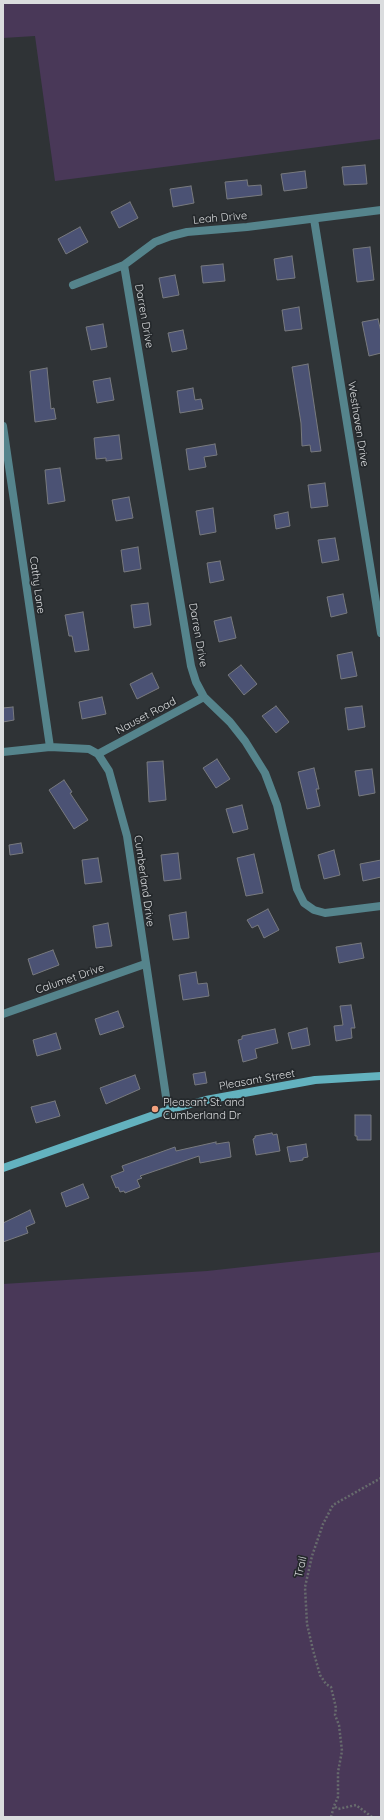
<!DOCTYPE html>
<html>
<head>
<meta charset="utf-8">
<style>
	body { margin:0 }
	#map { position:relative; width:384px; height:1820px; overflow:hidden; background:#2f3336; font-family:Quicksand,sans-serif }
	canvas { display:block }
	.frame { position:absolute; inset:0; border:4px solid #dadcde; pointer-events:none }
</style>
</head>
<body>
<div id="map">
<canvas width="384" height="1820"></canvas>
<div class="frame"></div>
</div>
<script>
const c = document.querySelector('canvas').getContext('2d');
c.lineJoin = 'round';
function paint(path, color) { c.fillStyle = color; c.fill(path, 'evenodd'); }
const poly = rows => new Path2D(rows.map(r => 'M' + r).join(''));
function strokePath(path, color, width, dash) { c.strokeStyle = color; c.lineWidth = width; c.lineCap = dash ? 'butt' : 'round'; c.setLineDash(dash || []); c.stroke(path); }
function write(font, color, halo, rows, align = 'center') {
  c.font = font + ' Quicksand,sans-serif'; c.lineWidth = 3.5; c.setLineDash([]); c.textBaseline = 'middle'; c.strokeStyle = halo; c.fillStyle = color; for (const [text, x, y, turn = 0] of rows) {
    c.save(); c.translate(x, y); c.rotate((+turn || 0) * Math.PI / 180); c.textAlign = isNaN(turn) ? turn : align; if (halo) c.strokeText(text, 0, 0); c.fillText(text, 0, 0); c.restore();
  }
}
paint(poly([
	[3,3,381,3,381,139,55,181,35,36,3,38],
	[381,1252,381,1817,3,1817,3,1284,207,1271]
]), '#493858');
const building = poly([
	[365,165,367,184,344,185,342,167,365,165],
	[305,171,307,188,284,191,281,174,305,171],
	[247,180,248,186,261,185,262,195,227,199,225,182,247,180],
	[191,186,194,203,173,207,170,189,191,186],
	[130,202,138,218,119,228,111,212,130,202],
	[80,227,88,242,66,254,58,239,80,227],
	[370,247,374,280,357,282,353,249,370,247],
	[292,256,295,278,277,280,274,259,292,256],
	[223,264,225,281,203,283,201,266,223,264],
	[175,275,179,295,163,298,159,278,175,275],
	[299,307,302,329,285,331,282,310,299,307],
	[378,319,381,332,381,353,369,356,362,322,378,319],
	[103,324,107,347,91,350,86,327,103,324],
	[183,330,187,349,172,352,168,333,183,330],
	[308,364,321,451,311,452,310,445,302,446,301,423,292,367,308,364],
	[47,368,51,409,54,408,56,419,35,422,30,371,47,368],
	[110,378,114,400,97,403,93,381,110,378],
	[193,388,195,400,201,399,203,409,180,413,177,391,193,388],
	[119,435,122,459,106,461,106,458,96,459,94,438,119,435],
	[215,444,217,455,204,457,206,467,189,470,186,449,215,444],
	[60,468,65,501,48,504,45,470,60,468],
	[325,483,328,506,311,508,308,485,325,483],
	[129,497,133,518,116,521,112,500,129,497],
	[213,508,216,532,200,535,196,511,213,508],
	[288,512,290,526,276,529,274,515,288,512],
	[335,538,339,560,322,563,318,540,335,538],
	[138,547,141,569,124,572,121,550,138,547],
	[220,561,224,580,210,583,207,563,220,561],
	[343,594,347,613,331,617,327,597,343,594],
	[148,603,151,625,134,628,131,605,148,603],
	[83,612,89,650,75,652,72,636,69,636,65,615,83,612],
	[231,617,236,638,219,642,214,621,231,617],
	[352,652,357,676,341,679,337,655,352,652],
	[241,665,257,684,244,695,228,675,241,665],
	[152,673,159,688,137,699,130,684,152,673],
	[102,697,106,714,82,719,79,702,102,697],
	[276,706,289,722,276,733,262,716,276,706],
	[362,706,365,727,348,730,345,708,362,706],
	[13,707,14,720,3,722,3,708,13,707],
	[217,759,230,779,216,788,203,768,217,759],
	[163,761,166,800,149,802,147,762,163,761],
	[314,768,319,789,316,789,320,806,307,809,298,772,314,768],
	[372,769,375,793,359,796,355,771,372,769],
	[64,780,72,792,70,793,88,820,74,829,49,790,64,780],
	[242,805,248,829,233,833,226,809,242,805],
	[21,843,23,853,10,855,9,845,21,843],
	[334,850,340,875,324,879,318,855,334,850],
	[178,853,181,879,164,881,161,855,178,853],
	[254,854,263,893,246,896,237,858,254,854],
	[98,858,102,882,85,884,82,860,98,858],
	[381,860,381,877,363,881,360,864,381,860],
	[268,909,279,930,264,938,258,925,252,928,247,920,268,909],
	[186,912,189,938,173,940,169,915,186,912],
	[108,923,112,946,96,948,93,926,108,923],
	[361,943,364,958,339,963,336,947,361,943],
	[53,950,59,965,33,975,28,959,53,950],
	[196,972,198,984,207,983,209,996,183,1000,179,975,196,972],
	[351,1005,355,1028,351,1028,352,1038,336,1041,334,1026,343,1025,340,1006,351,1005],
	[118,1011,124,1027,100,1035,95,1019,118,1011],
	[307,1028,310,1045,292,1049,288,1033,307,1028],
	[275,1029,278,1043,255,1049,257,1058,243,1062,238,1040,242,1039,242,1036,275,1029],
	[56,1033,61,1049,37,1056,33,1040,56,1033],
	[205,1072,207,1083,195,1085,193,1074,205,1072],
	[135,1075,140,1089,106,1104,100,1088,135,1075],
	[55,1101,60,1116,36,1123,31,1107,55,1101],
	[355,1115,371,1115,371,1140,357,1140,357,1136,355,1136,355,1115],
	[272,1133,273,1135,277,1134,280,1151,256,1155,253,1139,255,1138,255,1136,272,1133],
	[216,1142,216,1144,229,1142,231,1157,200,1163,199,1156,140,1176,142,1178,137,1180,140,1187,125,1193,124,1191,120,1192,118,1187,116,1188,111,1176,124,1171,122,1166,175,1147,176,1151,216,1142],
	[306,1144,308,1157,303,1158,303,1160,290,1162,287,1147,306,1144],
	[83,1184,89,1198,66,1207,61,1193,83,1184],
	[30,1210,35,1223,26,1227,28,1233,3,1242,3,1223,30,1210]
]);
paint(building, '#4b5274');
strokePath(building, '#787a7e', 1);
strokePath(poly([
	[331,1817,334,1806],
	[372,1817,356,1805,338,1809,334,1806,338,1797,338,1772,342,1751,339,1725,335,1715,336,1708,331,1687,326,1684,320,1675,313,1650,307,1624,305,1587,312,1556,323,1524,333,1505,381,1478]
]), '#676b6d', 2.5, [2, 2]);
strokePath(poly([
	[314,219,381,633],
	[124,265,191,666,196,682,204,697,230,722,245,741,265,773,277,805,297,889,304,903,314,910,325,913,381,906],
	[73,285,124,265,155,242,171,236,187,232,247,227,381,210],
	[3,426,50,747],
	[3,752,50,747,89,749,98,754,109,771,127,836,168,1110],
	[98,754,204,697],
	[3,1014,145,964]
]), '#55848c', 8);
strokePath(poly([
	[3,1168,168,1110,206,1100,315,1080,381,1076]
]), '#63b2bf', 8);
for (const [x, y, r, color] of [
	[155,1109,4,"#f2a17e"]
]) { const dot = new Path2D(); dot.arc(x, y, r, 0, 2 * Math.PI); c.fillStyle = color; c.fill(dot); strokePath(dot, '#25292c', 1.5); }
write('11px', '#dadcde', '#25292c', [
	["Leah Drive",220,218,-5],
	["Darren Drive",144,316,80],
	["Westhaven Drive",358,424,81],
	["Cathy Lane",37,585,82],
	["Darren Drive",198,635,80],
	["Nauset Road",146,716,-28],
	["Cumberland Drive",144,881,82],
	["Calumet Drive",70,979,-19],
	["Pleasant Street",257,1080,-10],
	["Trail",301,1567,-77]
]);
write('11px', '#dadcde', '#25292c', [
	["Pleasant St. and",163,1103],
	["Cumberland Dr",163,1116]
], 'left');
</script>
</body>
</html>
